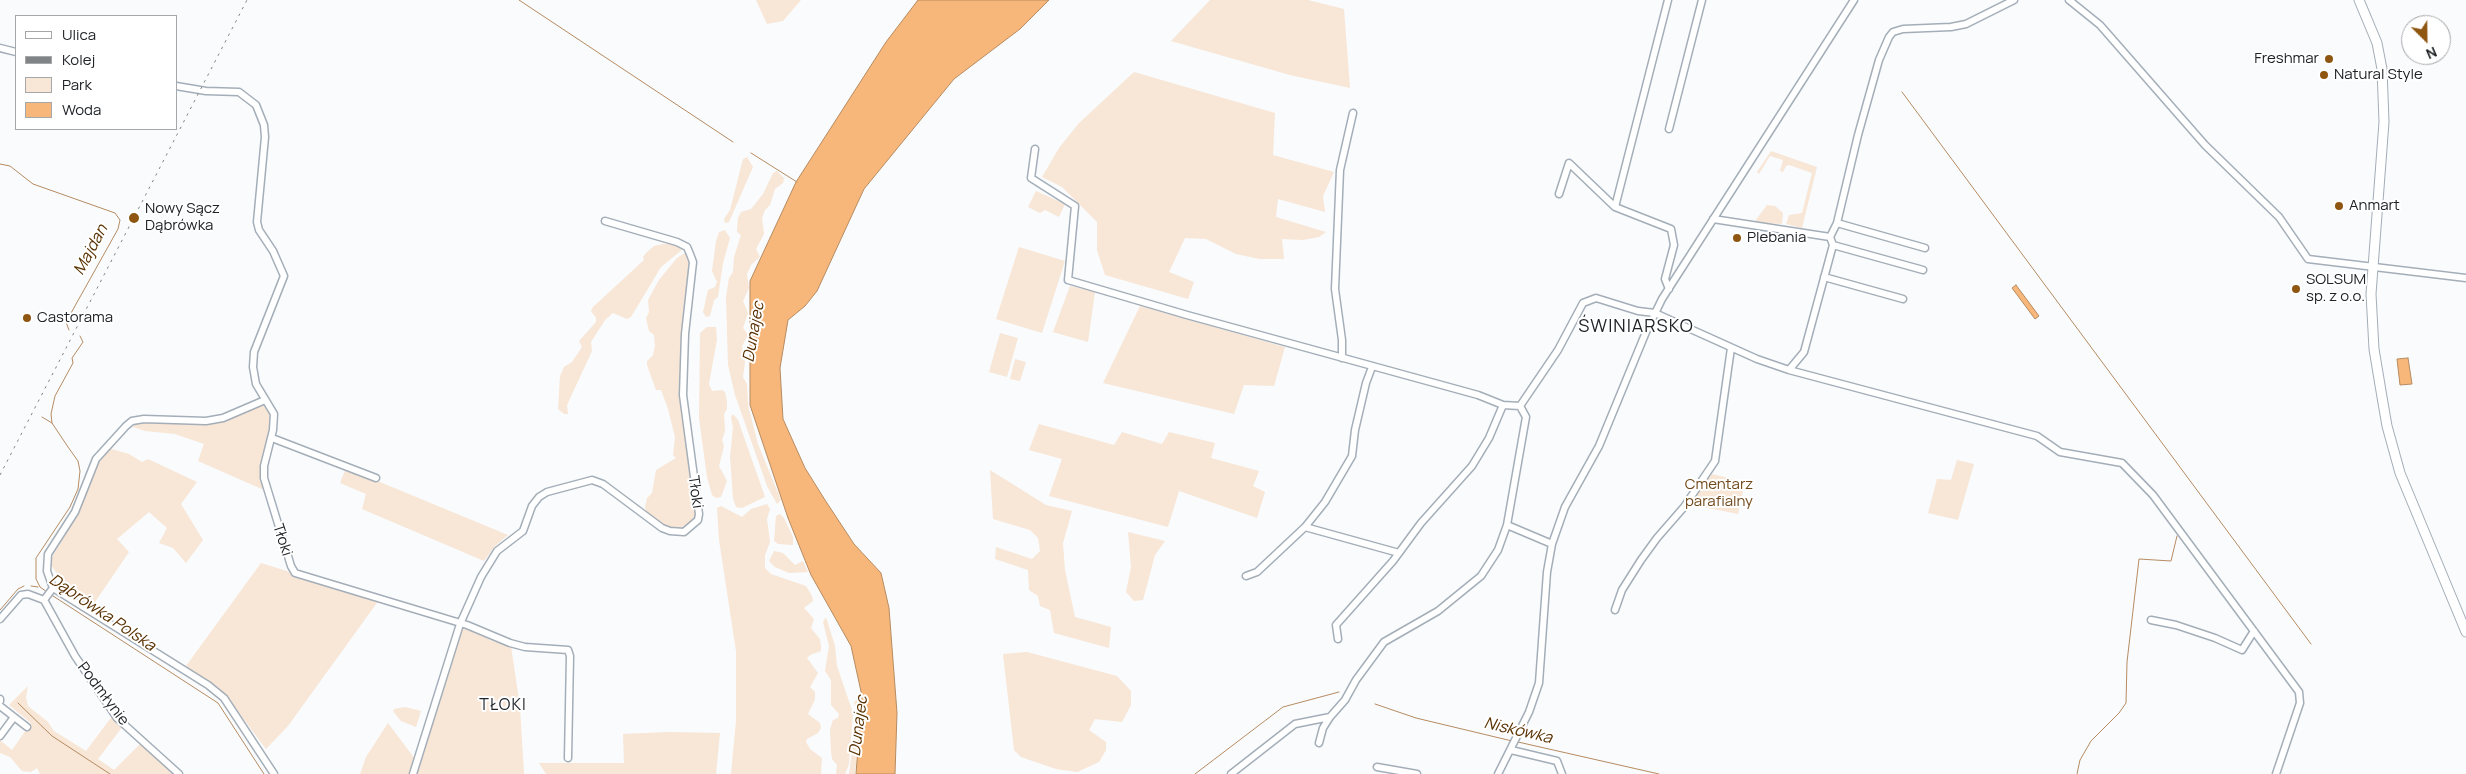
<!DOCTYPE html>
<html>
<head>
<meta charset="utf-8">
<style>
	body { margin:0 }
	#map { position:relative; width:2466px; height:774px; overflow:hidden; background:#f9fbfd; font-family:Manrope,sans-serif }
	canvas { display:block }
	.legend { position:absolute; left:15px; top:15px; width:162px; height:115px; box-sizing:border-box; background:#fff; border:1px solid #a6a7a9; margin:0; padding:6px 9px; list-style:none; font-size:15px; color:#202428 }
	.legend li { display:flex; align-items:center; gap:10px; height:25px }
	.legend b { width:25px; border:1px solid #a6a7a9 }
	.north { position:absolute; left:2401px; top:15px; width:50px; height:50px; box-sizing:border-box; background:#fff; border:1px solid #a6a7a9; border-radius:50%; rotate:157deg; font-size:14px; font-weight:700; line-height:20px; text-align:center; color:#202428 }
	.north::after { content:''; display:block; margin:auto; width:18px; height:22px; background:#8f5611; clip-path:polygon(50% 0,100% 100%,50% 72%,0 100%) }
</style>
</head>
<body>
<div id="map">
<canvas width="2466" height="774"></canvas>
<ul class="legend">
<li><b style="height:6px;background:#fff"></b>Ulica</li>
<li><b style="height:6px;background:#818487"></b>Kolej</li>
<li><b style="height:14px;background:#f8e6d6"></b>Park</li>
<li><b style="height:14px;background:#f7b77a"></b>Woda</li>
</ul>
<div class="north">N</div>
</div>
<script>
const c = document.querySelector('canvas').getContext('2d');
c.lineJoin = 'round';
function paint(path, color) { c.fillStyle = color; c.fill(path, 'evenodd'); }
const poly = rows => new Path2D(rows.map(r => 'M' + r).join(''));
function strokePath(path, color, width, dash) { c.strokeStyle = color; c.lineWidth = width; c.lineCap = dash ? 'butt' : 'round'; c.setLineDash(dash || []); c.stroke(path); }
function write(font, color, halo, rows, align = 'center') {
  c.font = font + ' Manrope,sans-serif'; c.lineWidth = 4; c.setLineDash([]); c.textBaseline = 'middle'; c.strokeStyle = halo; c.fillStyle = color; for (const [text, x, y, turn = 0] of rows) {
    c.save(); c.translate(x, y); c.rotate((+turn || 0) * Math.PI / 180); c.textAlign = isNaN(turn) ? turn : align; if (halo) c.strokeText(text, 0, 0); c.fillText(text, 0, 0); c.restore();
  }
}
paint(poly([
	[756,0,801,0,783,21,767,24],
	[1210,0,1308,0,1344,9,1350,88,1290,75,1171,41],
	[1134,72,1275,113,1273,155,1334,172,1323,196,1325,212,1278,199,1276,217,1326,232,1319,237,1303,240,1282,239,1284,259,1260,259,1236,254,1206,239,1185,238,1169,272,1194,282,1188,299,1105,275,1097,250,1097,222,1062,187,1042,177,1059,148,1079,123],
	[1771,151,1817,167,1802,228,1786,224,1789,215,1802,213,1812,173,1789,165,1786,166,1783,172,1780,171,1783,160,1770,156,1759,174,1757,172],
	[747,157,753,167,729,222,725,223,724,219,730,210,743,159],
	[777,171,784,178,783,183,775,189,770,205,765,210,762,218,764,234,756,249,760,257,751,265,747,274,749,288,743,301,748,313,743,328,748,335,742,346,745,362,743,377,747,384,748,405,758,444,781,500,777,504,767,486,735,395,728,365,726,297,729,278,733,272,734,257,741,235,737,232,738,218,741,212,751,209,763,194,773,173],
	[1036,191,1065,204,1059,217,1045,210,1040,213,1028,207],
	[1767,205,1775,206,1783,213,1782,224,1744,222,1743,220,1755,221],
	[725,230,730,238,723,263,718,297,714,300,710,316,706,317,703,312,708,290,715,287,717,282,712,271,716,241,719,232],
	[663,244,671,244,683,249,661,267,631,317,627,319,613,313,605,320,591,342,592,351,567,405,568,414,564,414,558,409,560,376,564,367,572,362,582,347,579,341,596,322,596,318,591,311,593,307,644,260,643,257,647,252,654,246],
	[1019,247,1065,261,1042,333,996,319],
	[686,252,689,257,689,271,680,367,682,416,696,509,695,518,684,528,674,529,665,527,646,511,645,507,647,498,652,493,656,470,676,458,673,455,675,437,668,409,661,390,656,390,647,365,647,361,653,355,655,346,654,335,649,331,646,318,649,312,648,300,659,280,677,258],
	[1070,286,1095,292,1088,342,1053,332],
	[1140,306,1285,347,1274,386,1244,385,1234,414,1103,383],
	[707,327,716,327,717,339,709,384,712,391,722,390,725,392,727,401,727,409,724,414,725,431,722,440,724,446,719,466,727,481,721,497,716,498,712,495,707,477,699,418,700,333],
	[1000,333,1018,338,1007,377,989,372],
	[1015,359,1026,362,1020,381,1010,379],
	[263,404,269,407,272,420,261,468,264,490,198,461,204,444,175,434,145,431,133,427,134,423,158,420,207,423],
	[733,414,738,420,765,497,742,508,736,507,733,498,730,457,733,428,731,417],
	[1039,424,1114,445,1122,432,1162,444,1169,432,1215,443,1211,458,1259,471,1253,486,1265,492,1257,518,1179,491,1168,527,1049,496,1062,459,1029,450],
	[108,448,129,454,142,462,148,459,197,482,181,504,203,540,186,563,173,548,159,543,167,528,149,512,117,539,129,552,93,605,88,607,59,588,60,578,49,562,79,512,92,473],
	[1957,460,1974,464,1958,520,1928,513,1937,479,1951,480],
	[346,468,508,535,494,547,484,561,362,509,366,494,340,483],
	[990,470,1046,505,1072,511,1063,543,1065,570,1075,617,1111,627,1109,648,1054,633,1050,610,1040,606,1038,596,1029,590,1028,570,995,559,996,547,1032,559,1040,551,1038,538,1030,530,993,519],
	[1712,474,1745,482,1738,514,1688,504],
	[767,504,770,509,767,519,770,542,765,555,765,568,771,574,806,586,812,596,813,601,804,608,814,619,811,628,820,639,821,646,821,651,810,655,807,658,818,673,810,687,815,692,815,699,808,714,820,723,821,728,818,733,807,739,806,742,810,749,822,758,821,774,731,774,736,721,736,651,719,540,717,508,721,506,742,517,751,509],
	[780,514,784,518,793,537,793,545,778,544,774,541,776,516],
	[1128,532,1165,541,1155,555,1143,600,1134,601,1126,592,1131,567],
	[774,551,783,553,795,565,803,561,808,572,789,573,775,567,769,561],
	[261,563,379,600,288,726,266,749,226,696,186,666],
	[826,617,835,646,837,666,853,713,849,764,845,774,836,774,837,765,832,759,831,751,830,729,833,720,838,718,839,714,831,705,831,680,825,671,829,646,823,622],
	[462,628,474,630,490,640,511,646,520,707,524,774,417,774],
	[1027,652,1117,676,1131,691,1131,705,1122,722,1095,719,1089,730,1106,742,1106,750,1099,762,1077,772,1056,769,1021,757,1014,750,1003,654],
	[28,686,26,697,28,706,48,722,54,731,86,751,113,715,123,726,98,759,114,770,142,742,175,774,40,774,37,768,31,772,22,771,10,757,0,753,0,740,12,750,31,723,9,705],
	[858,699,860,699,856,764,855,774,849,774,857,714,854,702],
	[405,707,421,711,416,727,401,721,393,711,394,709],
	[388,723,415,759,410,774,360,774,366,757],
	[669,732,720,733,716,774,546,774,539,763,624,763,623,734]
]), '#f8e6d6');
const water = poly([
	[918,0,1049,0,1020,29,954,79,864,189,817,291,805,306,788,320,780,368,783,419,805,468,825,500,854,544,881,573,889,608,897,713,895,774,856,774,862,696,851,646,811,575,788,518,750,405,750,281,796,182,886,42,918,0],
	[2016,285,2039,316,2035,319,2012,288,2016,285],
	[2408,358,2412,384,2400,385,2397,359,2408,358]
]);
paint(water, '#f7b77a');
strokePath(water, '#b68b61', 1);
strokePath(poly([
	[519,0,733,142],
	[1902,92,2311,644],
	[751,153,797,182],
	[0,164,10,166,33,184,115,213,120,220,118,229,66,322,69,330],
	[42,417,52,423,68,447,78,461,80,471,78,489,70,507,36,558,36,579,40,587,47,592],
	[52,423,51,414,55,396,73,363,72,358,83,342,80,336],
	[31,586,38,587],
	[50,594,218,703,264,774],
	[0,610,18,589,24,586],
	[18,703,52,736,110,774],
	[1375,704,1416,718,1512,741],
	[1518,742,1659,774],
	[1195,774,1283,707,1339,692],
	[2077,774,2080,760,2091,741,2119,713,2126,703,2127,662,2139,559,2171,561,2177,536]
]), '#b68b61', 1);
const minor = poly([
	[2069,0,2100,25,2205,145,2279,217,2308,259,2466,278],
	[0,48,16,52],
	[176,86,206,91,239,92,256,105,264,125,265,137,257,222,259,230,273,251,284,276,254,352,253,367,256,384,274,414,273,430,264,466,264,478,291,566,295,573,467,625,510,643,525,647,568,650,570,656,568,758],
	[1669,129,1702,0],
	[1035,149,1031,178,1075,206,1068,280,1187,315,1478,395,1503,405,1520,406,1558,350,1583,303,1596,298,1638,311,1655,313,1757,359,1789,370,2037,436,2060,452,2122,463,2153,495,2299,692,2300,703,2276,774],
	[1559,194,1569,163,1615,207,1671,229,1674,245,1665,279,1669,289],
	[1615,207,1668,0],
	[1713,219,1830,237],
	[1837,223,1925,248],
	[1833,245,1923,270],
	[1824,277,1903,299],
	[1342,358,1342,340,1335,289,1340,170,1353,113],
	[1789,370,1804,352,1833,245,1830,237,1837,223,1858,135,1879,60,1889,37,1893,32,1903,29,1951,27,1966,24,2014,0],
	[272,438,376,478],
	[1507,525,1552,544],
	[1305,527,1325,502,1352,456,1355,430,1366,383,1372,367],
	[1246,576,1257,572,1305,527,1399,553],
	[53,588,47,571,48,554,75,512,96,459,126,426,132,421,144,419,206,421,223,418,265,400],
	[53,588,208,685,224,698,274,774],
	[44,600,75,656,117,718,179,774],
	[1615,610,1622,590,1641,560,1657,538,1684,507,1715,461,1731,348],
	[0,619,21,595,28,594,44,600,53,588],
	[2151,620,2176,625,2215,638,2242,650,2254,631],
	[1338,639,1336,625,1393,561,1421,523,1472,466,1489,438,1503,405],
	[0,699,0,701],
	[0,706,27,727],
	[0,736,14,717],
	[1319,743,1323,728,1330,717],
	[1511,750,1557,761,1562,774],
	[1377,767,1417,774],
	[413,774,460,624,481,577,497,551,523,531,532,506,539,497,547,492,592,480,603,484,662,528,670,531,684,532,698,520,699,514,683,395,685,334,693,262,690,254,687,247,677,242,605,221],
	[1231,774,1295,724,1330,717,1345,700,1356,680,1384,642,1438,611,1481,576,1498,550,1507,525,1526,417,1520,406],
	[1498,774,1529,712,1539,683,1547,572,1552,544,1565,507,1599,446,1646,332,1662,299,1854,0]
]);
const major = poly([
	[2359,0,2377,43,2382,69,2384,122,2371,294,2374,349,2382,397,2387,426,2400,473,2466,632]
]);
strokePath(minor, '#a4aeb8', 9);
strokePath(major, '#a4aeb8', 11);
strokePath(minor, '#fff', 6);
strokePath(major, '#fff', 9);
strokePath(poly([
	[0,475,247,0]
]), '#818487', 1, [2.5, 5]);
for (const [x, y, r, color] of [
	[2329,59,5,"#8f5611"],
	[2324,75,5,"#8f5611"],
	[2339,206,5,"#8f5611"],
	[134,218,6,"#8f5611"],
	[1737,238,5,"#8f5611"],
	[2296,289,5,"#8f5611"],
	[27,318,5,"#8f5611"]
]) { const dot = new Path2D(); dot.arc(x, y, r, 0, 2 * Math.PI); c.fillStyle = color; c.fill(dot); strokePath(dot, '#fff', 2); }
write('15px', '#202428', '#fff', [
	["Freshmar",2319,59,"right"],
	["Natural Style",2334,75],
	["Anmart",2349,206],
	["Nowy Sącz",145,209],
	["Dąbrówka",145,226],
	["Plebania",1747,238],
	["SOLSUM",2306,280],
	["sp. z o.o.",2306,297],
	["Castorama",37,318]
], 'left');
write('15px', '#71481a', '#fff', [
	["Cmentarz",1719,485],
	["parafialny",1719,502]
]);
write('15px', '#202428', '#fff', [
	["Tłoki",695,492,82],
	["Tłoki",282,540,72],
	["Podmłynie",103,694,53]
]);
write('italic 16px', '#593100', '#fff', [
	["Majdan",91,250,-62],
	["Dunajec",754,332,-80],
	["Dąbrówka Polska",102,613,34],
	["Dunajec",859,726,-83],
	["Niskówka",1518,731,13]
]);
c.letterSpacing = '1px';
write('16px', '#202428', '#fff', [
	["TŁOKI",503,706]
]);
c.letterSpacing = '0px';
c.letterSpacing = '1px';
write('18px', '#202428', '#fff', [
	["ŚWINIARSKO",1636,327]
]);
c.letterSpacing = '0px';
</script>
</body>
</html>
